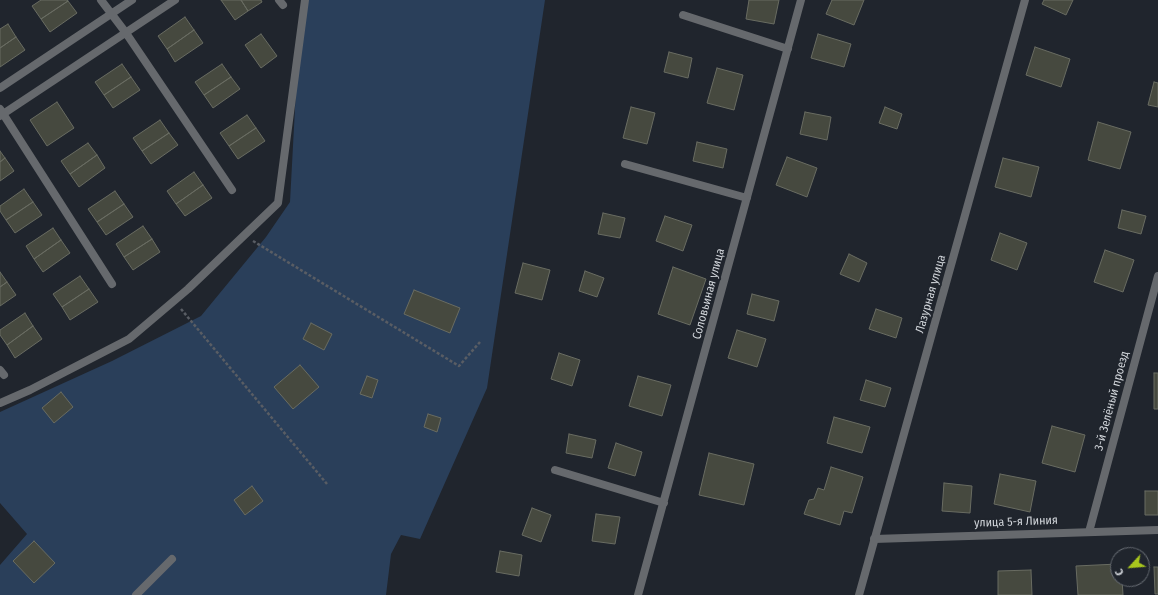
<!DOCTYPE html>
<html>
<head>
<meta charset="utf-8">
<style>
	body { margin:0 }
	#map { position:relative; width:1158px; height:595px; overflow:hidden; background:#20252d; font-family:"Fira Sans Condensed",sans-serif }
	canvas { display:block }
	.north { position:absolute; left:1110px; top:547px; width:40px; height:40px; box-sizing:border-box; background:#20252d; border:1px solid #676c73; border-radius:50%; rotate:244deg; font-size:11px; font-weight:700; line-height:16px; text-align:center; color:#d2d6db }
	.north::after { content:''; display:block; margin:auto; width:14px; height:18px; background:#a8c71d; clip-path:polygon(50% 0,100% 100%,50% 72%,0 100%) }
</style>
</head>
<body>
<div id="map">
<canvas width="1158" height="595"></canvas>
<div class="north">С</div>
</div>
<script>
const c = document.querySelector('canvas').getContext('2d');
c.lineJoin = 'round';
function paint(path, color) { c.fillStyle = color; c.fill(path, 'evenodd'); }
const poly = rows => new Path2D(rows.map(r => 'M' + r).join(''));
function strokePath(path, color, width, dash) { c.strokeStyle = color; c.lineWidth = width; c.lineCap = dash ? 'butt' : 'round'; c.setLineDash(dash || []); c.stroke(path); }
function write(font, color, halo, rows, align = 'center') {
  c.font = font + ' "Fira Sans Condensed",sans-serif'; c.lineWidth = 4; c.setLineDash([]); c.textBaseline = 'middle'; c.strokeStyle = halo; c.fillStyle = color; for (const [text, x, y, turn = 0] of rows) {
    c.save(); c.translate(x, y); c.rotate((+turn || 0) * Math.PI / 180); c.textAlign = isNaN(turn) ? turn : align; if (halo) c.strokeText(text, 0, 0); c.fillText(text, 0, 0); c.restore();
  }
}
paint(poly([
	[306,0,545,0,487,388,420,539,401,535,391,554,386,595,0,595,0,565,27,534,0,503,0,412,112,361,201,316,266,237,290,202,298,52]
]), '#2a3f5a');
const building = poly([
	[41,0,67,0,68,1,41,19,32,6,41,0],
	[221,0,241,0,248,11,235,20,221,0],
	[241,0,261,0,262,2,248,11,241,0],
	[749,0,779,0,774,24,746,19,749,0],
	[832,0,864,0,854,25,826,14,832,0],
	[1044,0,1073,0,1066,15,1042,4,1044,0],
	[68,1,77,13,50,32,41,19,68,1],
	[185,17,194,30,167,49,158,36,185,17],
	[8,24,16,37,0,48,0,29,8,24],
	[194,30,203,43,175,62,167,49,194,30],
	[261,34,277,56,261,68,245,45,261,34],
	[818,34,851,44,844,67,811,58,818,34],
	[16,37,25,50,0,67,0,48,16,37],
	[1035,47,1070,59,1061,87,1026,75,1035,47],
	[669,52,692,58,688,78,664,72,669,52],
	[122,64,131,77,104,95,95,82,122,64],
	[222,64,231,77,204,95,195,82,222,64],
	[717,68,743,75,734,110,707,103,717,68],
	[131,77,140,90,113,108,104,95,131,77],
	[231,77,240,89,213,108,204,95,231,77],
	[1154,82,1158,83,1158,107,1148,105,1154,82],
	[57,102,74,128,47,146,30,120,57,102],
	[631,107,655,113,647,144,623,138,631,107],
	[885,107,902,114,897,129,879,123,885,107],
	[805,112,831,117,827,140,800,134,805,112],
	[247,115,256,128,229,146,220,133,247,115],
	[160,120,169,133,142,151,133,138,160,120],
	[1098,122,1131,132,1120,169,1088,160,1098,122],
	[256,128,265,141,238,159,229,146,256,128],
	[169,133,178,145,151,164,142,151,169,133],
	[697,142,727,149,723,168,693,161,697,142],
	[88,143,97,155,70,174,61,161,88,143],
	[0,151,5,158,0,162,0,151],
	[97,155,105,168,79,187,70,174,97,155],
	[787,157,817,168,807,197,776,185,787,157],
	[5,158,14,171,0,181,0,162,5,158],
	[1003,158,1039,167,1031,197,995,187,1003,158],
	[194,172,203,185,176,204,167,191,194,172],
	[203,185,212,198,185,216,176,204,203,185],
	[24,189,33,202,6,220,0,211,0,206,24,189],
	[115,191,124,204,97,222,88,209,115,191],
	[33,202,42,215,15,233,6,220,33,202],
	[124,204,133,217,106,235,97,222,124,204],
	[1122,210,1146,216,1141,234,1118,228,1122,210],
	[603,213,625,218,620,238,598,234,603,213],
	[665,216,692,225,683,251,656,241,665,216],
	[143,226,152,239,124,257,116,244,143,226],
	[53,228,61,240,34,259,26,246,53,228],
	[1000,233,1027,243,1017,270,991,260,1000,233],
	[152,239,160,252,133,270,124,257,152,239],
	[61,240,70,253,43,272,34,259,61,240],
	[1105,250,1134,260,1123,292,1094,282,1105,250],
	[849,254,867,263,859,282,840,274,849,254],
	[523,263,550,270,542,300,515,293,523,263],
	[673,267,706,279,690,325,658,314,673,267],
	[585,271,604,278,597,297,579,291,585,271],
	[0,272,7,282,0,287,0,272],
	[80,276,89,289,62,307,53,294,80,276],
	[7,282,16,295,0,306,0,287,7,282],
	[89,289,98,302,70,320,62,307,89,289],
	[414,290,460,308,450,333,404,314,414,290],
	[752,294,779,301,774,321,747,314,752,294],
	[876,309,902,318,896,338,869,329,876,309],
	[25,313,33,326,7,345,0,335,0,330,25,313],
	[311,323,332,334,324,350,303,339,311,323],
	[33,326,42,339,15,358,7,345,33,326],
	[737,330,766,339,757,367,728,358,737,330],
	[559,353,580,360,572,386,551,379,559,353],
	[300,365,319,387,293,409,274,387,300,365],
	[1154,373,1158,373,1158,409,1154,409,1154,373],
	[367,376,378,380,372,398,360,394,367,376],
	[638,376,671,385,662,416,629,406,638,376],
	[866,380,891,388,885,407,860,400,866,380],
	[61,392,73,407,54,423,42,408,61,392],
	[428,414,441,418,437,432,424,427,428,414],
	[834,417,870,427,862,453,827,443,834,417],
	[1052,426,1085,435,1075,472,1042,463,1052,426],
	[569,434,596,440,592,458,566,453,569,434],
	[616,443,642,452,635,476,608,468,616,443],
	[709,453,754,464,744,505,699,495,709,453],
	[831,467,863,477,852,513,844,511,840,525,804,514,809,500,814,499,818,488,824,490,831,467],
	[1000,474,1036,481,1030,512,994,504,1000,474],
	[944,483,972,486,970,513,942,511,944,483],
	[252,486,263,501,245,515,234,500,252,486],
	[1145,491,1158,491,1158,515,1145,515,1145,491],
	[532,508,551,515,541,542,522,535,532,508],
	[596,514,620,517,615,544,592,541,596,514],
	[34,541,55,563,34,583,13,561,34,541],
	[500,551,522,555,519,576,496,572,500,551],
	[1118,564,1118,579,1122,579,1123,595,1078,595,1076,566,1118,564],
	[1154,567,1158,567,1158,594,1155,594,1154,567],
	[1031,570,1032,595,998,595,998,571,1031,570]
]);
paint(building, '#46493f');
strokePath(building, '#696c62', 1);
strokePath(poly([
	[253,241,459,366,480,342],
	[181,309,327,484]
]), '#595d64', 2.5, [3, 2]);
strokePath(poly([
	[101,0,126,33,232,190],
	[279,0,283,5],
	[683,15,788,49],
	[0,88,132,0],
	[0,109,112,284],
	[0,116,175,0],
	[625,164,747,198],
	[0,370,4,375],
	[0,403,30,390,129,339,188,289,278,203,305,0],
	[555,470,664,503],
	[1089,532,1158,276],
	[136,595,172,559],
	[638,595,801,0],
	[859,595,1025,0]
]), '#66696d', 8);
strokePath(poly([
	[874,539,1158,530]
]), '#66696d', 8);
write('12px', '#d2d6db', '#20252d', [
	["Соловьиная улица",709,294,-75],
	["Лазурная улица",931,294,-74],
	["3-й Зелёный проезд",1112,401,-75],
	["улица 5-я Линия",1016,522,-2]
]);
</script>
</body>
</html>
